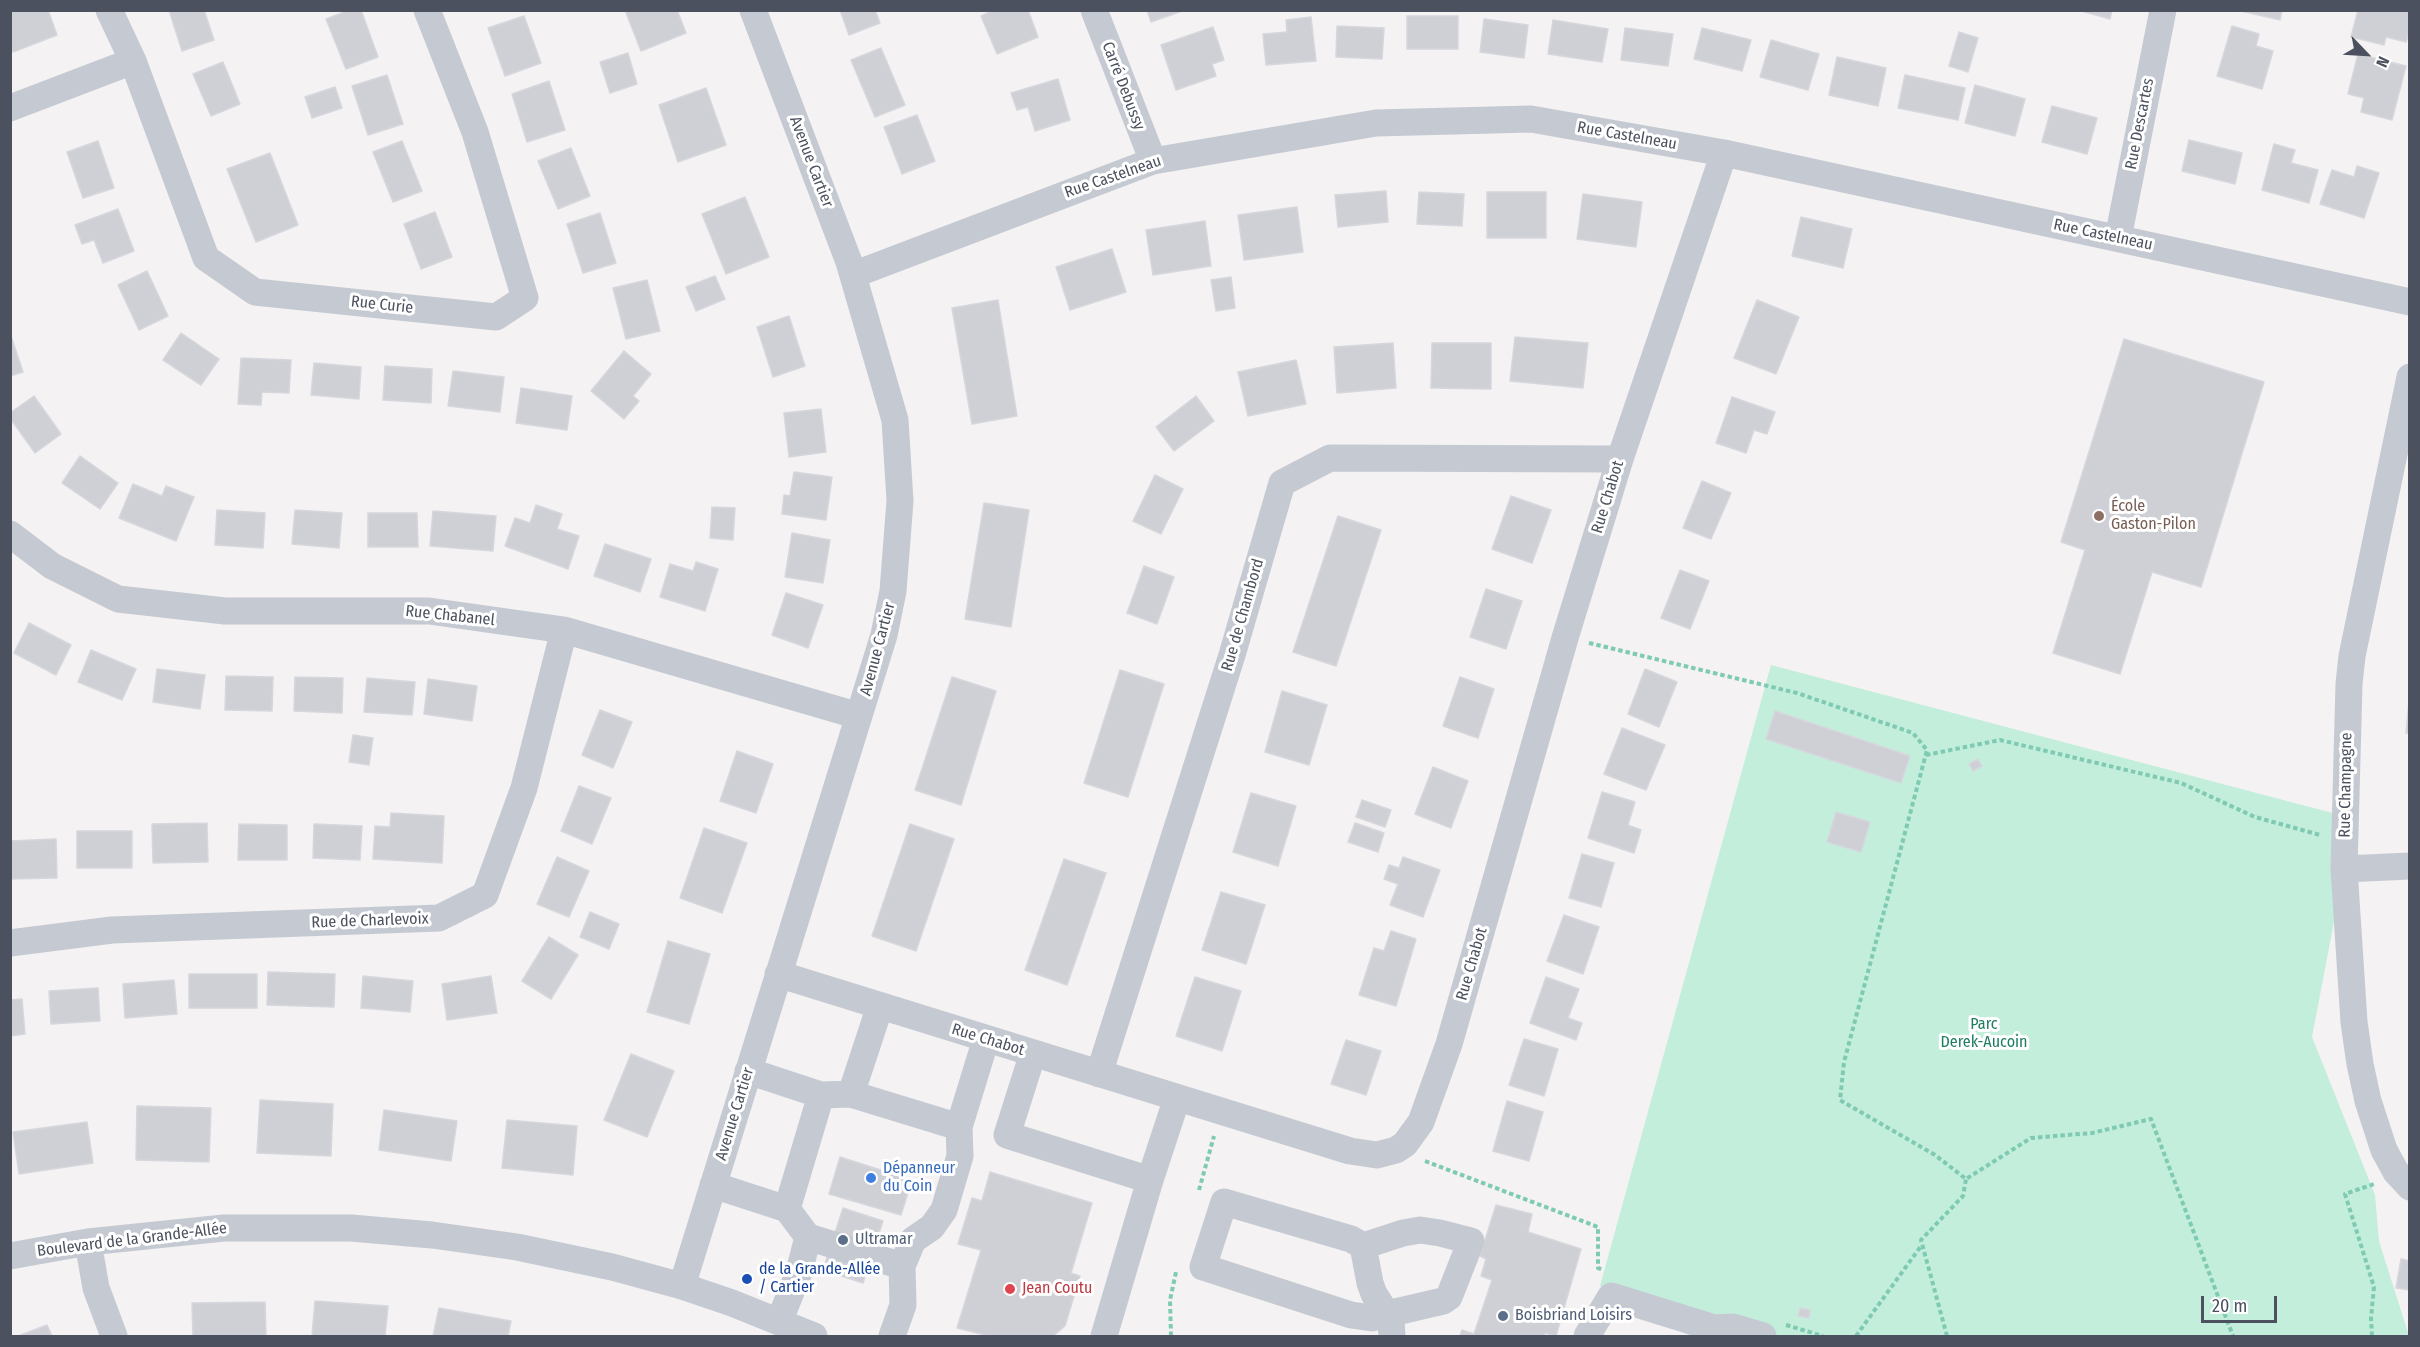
<!DOCTYPE html>
<html>
<head>
<meta charset="utf-8">
<style>
	body { margin:0 }
	#map { position:relative; width:2420px; height:1347px; overflow:hidden; background:#f4f2f2; font-family:"Fira Sans Condensed",sans-serif }
	canvas { display:block }
	.frame { position:absolute; inset:0; border:12px solid #4b515e; pointer-events:none }
	.north { position:absolute; left:2336px; top:24px; width:60px; height:60px; -webkit-text-stroke:4px #fff; paint-order:stroke; rotate:115deg; font-size:16px; font-weight:700; line-height:24px; text-align:center; color:#4b515e }
	.north::after { content:''; display:block; margin:auto; width:21px; height:27px; background:#4b515e; clip-path:polygon(50% 0,100% 100%,50% 72%,0 100%) }
	.scale { position:absolute; left:2201px; top:1296px; width:76px; height:27px; box-sizing:border-box; border:3px solid #4b515e; border-top:0; padding-left:8px; font-size:18px; line-height:21px; white-space:nowrap; color:#4b515e; -webkit-text-stroke:4px #fff; paint-order:stroke }
</style>
</head>
<body>
<div id="map">
<canvas width="2420" height="1347"></canvas>
<div class="frame"></div>
<div class="north">N</div>
<div class="scale">20 m</div>
</div>
<script>
const c = document.querySelector('canvas').getContext('2d');
c.lineJoin = 'round';
function paint(path, color) { c.fillStyle = color; c.fill(path, 'evenodd'); }
const poly = rows => new Path2D(rows.map(r => 'M' + r).join(''));
function strokePath(path, color, width, dash) { c.strokeStyle = color; c.lineWidth = width; c.lineCap = dash ? 'butt' : 'round'; c.setLineDash(dash || []); c.stroke(path); }
function write(font, color, halo, rows, align = 'center') {
  c.font = font + ' "Fira Sans Condensed",sans-serif'; c.lineWidth = 6; c.setLineDash([]); c.textBaseline = 'middle'; c.strokeStyle = halo; c.fillStyle = color; for (const [text, x, y, turn = 0] of rows) {
    c.save(); c.translate(x, y); c.rotate((+turn || 0) * Math.PI / 180); c.textAlign = isNaN(turn) ? turn : align; if (halo) c.strokeText(text, 0, 0); c.fillText(text, 0, 0); c.restore();
  }
}
paint(poly([
	[1771,665,2344,816,2344,869,2312,1037,2375,1195,2379,1241,2409,1336,1769,1336,1600,1286]
]), '#c4eedc');
const building = poly([
	[10,10,48,10,57,35,13,52,10,45,10,10],
	[169,10,204,10,214,40,182,51,169,10],
	[350,10,361,10,378,57,346,69,326,19,350,10],
	[625,10,677,10,686,33,641,51,625,10],
	[840,10,875,10,880,23,849,35,840,10],
	[994,10,1028,10,1038,37,997,54,981,16,994,10],
	[1147,10,1185,10,1151,22,1147,10],
	[2078,10,2112,10,2110,19,2078,10],
	[2237,10,2282,10,2280,20,2237,10],
	[2358,10,2410,10,2410,30,2406,42,2386,37,2384,45,2351,37,2358,10],
	[524,16,541,63,505,76,488,28,524,16],
	[1407,16,1458,16,1458,49,1407,49,1407,16],
	[1311,17,1316,61,1266,65,1263,34,1287,32,1286,20,1311,17],
	[1484,19,1528,25,1524,58,1480,52,1484,19],
	[1553,20,1608,29,1602,62,1548,54,1553,20],
	[1337,26,1384,28,1382,59,1336,57,1337,26],
	[2232,26,2259,34,2256,46,2273,51,2262,89,2217,76,2232,26],
	[1213,27,1224,60,1212,64,1216,76,1176,90,1161,45,1213,27],
	[1625,28,1673,34,1668,66,1621,60,1625,28],
	[1702,28,1751,40,1742,71,1694,59,1702,28],
	[1959,32,1978,38,1968,72,1949,66,1959,32],
	[1771,40,1819,54,1808,90,1760,77,1771,40],
	[881,48,905,105,875,117,851,60,881,48],
	[628,53,637,84,610,93,600,62,628,53],
	[2358,54,2406,66,2392,120,2361,112,2364,98,2348,94,2358,54],
	[1837,57,1886,68,1878,106,1829,95,1837,57],
	[223,62,240,104,211,116,193,74,223,62],
	[387,75,403,124,368,135,352,86,387,75],
	[1905,75,1965,88,1958,120,1898,108,1905,75],
	[1058,79,1070,120,1035,131,1028,107,1017,110,1011,93,1058,79],
	[549,81,565,130,527,142,512,94,549,81],
	[1975,85,2025,99,2015,136,1965,123,1975,85],
	[335,87,342,108,312,118,305,97,335,87],
	[706,88,726,145,678,162,659,105,706,88],
	[2052,106,2097,118,2087,154,2042,142,2052,106],
	[917,115,935,161,902,174,884,127,917,115],
	[2189,140,2242,153,2235,184,2182,171,2189,140],
	[98,141,114,188,83,198,67,152,98,141],
	[402,141,422,191,393,202,373,152,402,141],
	[2274,144,2295,150,2291,163,2318,170,2309,203,2262,190,2274,144],
	[571,148,590,196,558,209,538,161,571,148],
	[270,153,298,225,256,242,227,169,270,153],
	[2357,166,2379,173,2364,218,2320,204,2332,170,2354,177,2357,166],
	[1386,191,1388,222,1338,227,1335,195,1386,191],
	[1419,192,1464,194,1462,226,1417,224,1419,192],
	[1487,192,1546,192,1546,238,1487,238,1487,192],
	[1583,194,1642,202,1636,247,1577,239,1583,194],
	[745,197,769,257,726,274,702,214,745,197],
	[1297,207,1303,252,1244,260,1238,215,1297,207],
	[118,209,134,251,103,263,94,240,82,244,75,225,118,209],
	[435,212,452,257,421,269,404,224,435,212],
	[600,213,616,263,583,273,567,224,600,213],
	[1801,217,1852,229,1843,268,1792,256,1801,217],
	[1205,221,1211,266,1153,275,1146,230,1205,221],
	[1112,249,1126,292,1070,310,1056,267,1112,249],
	[147,271,168,316,139,330,118,285,147,271],
	[715,276,725,299,696,311,686,287,715,276],
	[1231,277,1235,308,1216,311,1211,280,1231,277],
	[647,280,660,331,626,339,613,288,647,280],
	[998,300,1017,416,972,424,952,308,998,300],
	[1757,300,1799,317,1776,374,1734,358,1757,300],
	[789,316,805,366,773,377,757,327,789,316],
	[10,333,23,372,10,376,10,333],
	[181,333,219,359,201,385,163,360,181,333],
	[1515,337,1588,343,1583,388,1510,381,1515,337],
	[2124,339,2264,382,2201,587,2152,572,2120,674,2053,653,2085,550,2061,542,2124,339],
	[1393,343,1396,388,1337,393,1334,347,1393,343],
	[1432,343,1491,343,1491,389,1431,388,1432,343],
	[624,351,651,374,633,396,639,401,624,419,591,391,624,351],
	[241,358,291,360,289,393,262,392,261,405,238,404,241,358],
	[1296,360,1306,404,1248,416,1238,372,1296,360],
	[314,363,361,367,359,399,311,395,314,363],
	[385,366,432,369,431,403,383,400,385,366],
	[453,371,504,377,500,412,448,406,453,371],
	[521,388,572,396,567,430,516,423,521,388],
	[34,396,61,434,35,453,10,418,10,413,34,396],
	[1196,396,1214,421,1174,451,1156,427,1196,396],
	[1732,397,1775,412,1767,434,1754,430,1746,453,1716,443,1732,397],
	[821,409,826,452,789,457,784,413,821,409],
	[80,456,118,483,100,509,62,483,80,456],
	[794,472,832,477,826,520,782,514,784,495,790,496,794,472],
	[1155,475,1183,489,1161,534,1133,521,1155,475],
	[1702,481,1731,493,1711,539,1683,528,1702,481],
	[133,484,162,496,166,486,194,497,176,541,119,518,133,484],
	[1511,496,1551,510,1532,563,1492,549,1511,496],
	[984,503,1029,510,1011,627,965,619,984,503],
	[536,505,562,514,557,529,579,536,568,569,505,546,515,518,530,523,536,505],
	[712,507,735,508,733,540,710,538,712,507],
	[217,510,265,513,263,548,215,545,217,510],
	[295,510,342,513,339,548,292,544,295,510],
	[433,511,496,516,493,551,430,546,433,511],
	[368,513,417,513,418,547,368,547,368,513],
	[1338,516,1381,530,1336,666,1293,652,1338,516],
	[792,533,830,540,823,583,785,577,792,533],
	[605,544,651,559,640,592,594,576,605,544],
	[696,562,718,569,705,611,660,597,670,564,693,571,696,562],
	[1144,566,1174,577,1157,624,1127,613,1144,566],
	[1680,570,1709,581,1690,629,1661,618,1680,570],
	[1486,589,1522,601,1506,649,1470,637,1486,589],
	[786,593,823,605,808,648,772,635,786,593],
	[29,623,71,645,56,675,14,653,29,623],
	[91,650,136,669,122,700,78,682,91,650],
	[157,669,205,675,200,709,153,702,157,669],
	[1645,669,1677,682,1659,727,1628,714,1645,669],
	[1120,670,1164,684,1128,797,1084,783,1120,670],
	[226,676,273,677,272,711,225,710,226,676],
	[295,677,343,678,342,713,294,711,295,677],
	[952,677,996,691,961,805,915,790,952,677],
	[1460,677,1494,689,1478,738,1443,726,1460,677],
	[367,678,415,682,412,715,364,712,367,678],
	[428,679,477,686,472,721,424,714,428,679],
	[1282,691,1327,705,1309,765,1265,752,1282,691],
	[2410,691,2410,733,2406,733,2410,691],
	[600,710,632,722,613,768,582,755,600,710],
	[1775,711,1910,756,1901,783,1766,739,1775,711],
	[1622,728,1665,745,1646,790,1604,774,1622,728],
	[353,735,373,738,369,765,349,762,353,735],
	[737,751,773,764,756,813,720,801,737,751],
	[1978,759,1982,766,1973,771,1969,764,1978,759],
	[1433,767,1468,781,1451,828,1415,814,1433,767],
	[579,786,611,798,592,844,561,831,579,786],
	[1602,792,1635,802,1628,825,1641,830,1634,853,1588,838,1602,792],
	[1251,793,1296,806,1278,866,1233,852,1251,793],
	[1362,800,1391,810,1385,827,1356,817,1362,800],
	[1836,812,1870,822,1861,852,1827,842,1836,812],
	[391,813,444,816,442,863,373,859,375,826,390,827,391,813],
	[207,823,208,862,153,863,152,824,207,823],
	[1355,823,1384,833,1378,852,1348,842,1355,823],
	[239,824,287,825,287,860,238,860,239,824],
	[314,824,362,826,360,860,313,858,314,824],
	[910,824,954,839,916,951,872,936,910,824],
	[704,828,747,843,722,913,680,898,704,828],
	[77,831,132,831,132,868,77,868,77,831],
	[56,839,57,878,10,879,10,841,56,839],
	[1582,854,1614,863,1601,907,1569,898,1582,854],
	[557,857,589,871,569,917,537,904,557,857],
	[1403,857,1440,870,1423,917,1390,905,1398,884,1384,879,1389,865,1399,868,1403,857],
	[1064,859,1106,873,1067,985,1025,970,1064,859],
	[1221,892,1265,905,1246,964,1202,950,1221,892],
	[590,912,619,924,609,949,580,937,590,912],
	[1564,915,1599,927,1583,974,1547,961,1564,915],
	[1391,931,1416,939,1396,1006,1359,995,1374,948,1384,951,1391,931],
	[549,937,578,955,551,999,522,981,549,937],
	[668,941,710,954,689,1024,647,1012,668,941],
	[268,972,335,974,334,1007,267,1005,268,972],
	[189,974,257,974,257,1008,189,1008,189,974],
	[363,976,413,981,410,1012,361,1008,363,976],
	[491,976,497,1013,447,1020,442,984,491,976],
	[1195,977,1241,991,1222,1051,1176,1036,1195,977],
	[1546,977,1579,989,1568,1018,1582,1023,1576,1040,1530,1023,1546,977],
	[174,980,177,1014,125,1018,123,984,174,980],
	[98,988,100,1021,51,1024,49,991,98,988],
	[22,999,25,1034,10,1036,10,1000,22,999],
	[1524,1039,1558,1049,1544,1096,1509,1085,1524,1039],
	[1346,1040,1381,1051,1366,1095,1331,1084,1346,1040],
	[631,1054,674,1071,647,1137,604,1120,631,1054],
	[260,1100,333,1104,331,1156,257,1153,260,1100],
	[1507,1101,1543,1112,1529,1161,1493,1151,1507,1101],
	[137,1106,211,1108,209,1162,136,1160,137,1106],
	[384,1110,457,1121,451,1161,379,1150,384,1110],
	[507,1120,577,1126,573,1175,502,1168,507,1120],
	[87,1122,93,1163,19,1174,13,1132,87,1122],
	[840,1157,912,1180,901,1215,829,1194,840,1157],
	[990,1172,1092,1203,1071,1273,1080,1276,1065,1326,1053,1336,989,1336,957,1328,981,1250,958,1244,972,1198,982,1201,990,1172],
	[1496,1205,1532,1214,1528,1232,1581,1249,1556,1336,1545,1333,1544,1336,1460,1336,1462,1330,1474,1334,1492,1280,1481,1276,1486,1259,1480,1256,1496,1205],
	[843,1208,883,1221,863,1283,823,1270,843,1208],
	[2401,1259,2410,1261,2410,1290,2396,1288,2401,1259],
	[315,1301,388,1306,385,1336,312,1336,315,1301],
	[265,1302,266,1336,193,1336,192,1303,265,1302],
	[439,1308,511,1321,508,1336,433,1336,439,1308],
	[1800,1308,1810,1310,1809,1318,1798,1316,1800,1308],
	[47,1325,52,1336,18,1336,47,1325]
]);
paint(building, '#cfd0d6');
strokePath(building, '#d6d7dd', 1.5);
strokePath(poly([
	[1589,643,1797,693,1913,733,1927,750,1844,1062,1840,1100,1935,1155,1966,1179,2031,1138,2092,1133,2151,1119,2233,1336],
	[1926,755,2000,740,2181,783,2255,817,2320,835],
	[1425,1161,1598,1227,1598,1268,1604,1270],
	[1199,1190,1214,1136],
	[1786,1325,1823,1336],
	[1171,1336,1170,1300,1176,1272],
	[1856,1336,1921,1246],
	[1947,1336,1921,1240,1963,1196,1966,1179],
	[2372,1336,2371,1318,2374,1287,2345,1194,2374,1184]
]), '#7ecab3', 4, [4.5, 3]);
strokePath(poly([
	[109,10,133,61,206,258,255,292,496,317,525,298,475,132,427,10],
	[1094,10,1153,161],
	[10,108,133,61],
	[2118,238,2163,10],
	[853,275,1153,161,1376,123,1531,119,1724,153,2410,302],
	[2410,377,2352,656,2349,684,2344,869,2354,1022,2360,1064,2368,1101,2384,1150,2396,1172,2410,1187],
	[10,534,52,566,118,599,225,611,429,611,564,630,859,716],
	[2344,869,2410,866],
	[10,943,112,930,439,918,485,895,524,788,564,630],
	[778,974,1350,1151,1377,1155,1396,1150,1405,1144,1421,1122,1449,1044,1565,638,1620,459,1724,153],
	[1033,1053,1007,1135,1150,1180,1104,1336],
	[748,1071,821,1095,851,1094,959,1127],
	[1099,1074,1232,655,1282,483,1330,458,1620,459],
	[851,1094,880,1006],
	[1150,1180,1177,1098],
	[713,1185,787,1209,821,1095],
	[787,1209,808,1237,902,1266],
	[88,1242,96,1288,114,1336],
	[1363,1246,1403,1233,1420,1230,1440,1233,1471,1241,1449,1297,1443,1301,1387,1314,1372,1318,1351,1315,1203,1267,1224,1202,1351,1239,1363,1246,1370,1283,1374,1294,1387,1314,1391,1321,1392,1336],
	[10,1256,88,1242,224,1228,351,1228,432,1235,517,1247,612,1267,682,1286,732,1303,814,1336],
	[682,1286,884,635,893,591,900,501,895,420,849,262,753,10],
	[779,1322,799,1272,808,1237],
	[892,1336,903,1305,902,1266,913,1240,932,1227,944,1210,960,1156,959,1127,986,1039],
	[1587,1336,1611,1296,1714,1328,1733,1327,1763,1336]
]), '#c4c9d2', 27);
for (const [x, y, r, color] of [
	[2099,516,6,"#8d6e63"],
	[871,1178,6,"#3f7fe0"],
	[843,1240,6,"#5c6f8a"],
	[747,1279,6,"#1a4fb4"],
	[1010,1289,6,"#e0444e"],
	[1503,1316,6,"#5c6f8a"]
]) { const dot = new Path2D(); dot.arc(x, y, r, 0, 2 * Math.PI); c.fillStyle = color; c.fill(dot); strokePath(dot, '#fff', 2); }
write('16px', '#4b515e', '#fff', [
	["Carré Debussy",1123,86,69],
	["Rue Descartes",2140,124,-79],
	["Rue Castelneau",1627,136,10],
	["Avenue Cartier",811,162,69],
	["Rue Castelneau",1113,177,-19],
	["Rue Castelneau",2103,235,12],
	["Rue Curie",382,305,6],
	["Rue Chabot",1608,497,-73],
	["Rue de Chambord",1243,615,-74],
	["Rue Chabanel",450,616,6],
	["Avenue Cartier",878,649,-75],
	["Rue Champagne",2346,785,-89],
	["Rue de Charlevoix",370,921,-2],
	["Rue Chabot",1472,964,-74],
	["Rue Chabot",988,1040,17],
	["Avenue Cartier",735,1114,-73],
	["Boulevard de la Grande-Allée",132,1240,-7]
]);
write('16px', '#785e54', '#fff', [
	["École",2111,507],
	["Gaston-Pilon",2111,525]
], 'left');
write('16px', '#1e7d60', '#fff', [
	["Parc",1984,1025],
	["Derek-Aucoin",1984,1043]
]);
write('16px', '#366cbe', '#fff', [
	["Dépanneur",883,1169],
	["du Coin",883,1187]
], 'left');
write('16px', '#4e5e75', '#fff', [
	["Ultramar",855,1240],
	["Boisbriand Loisirs",1515,1316]
], 'left');
write('16px', '#164399', '#fff', [
	["de la Grande-Allée",759,1270],
	["/ Cartier",759,1288]
], 'left');
write('16px', '#be3a42', '#fff', [
	["Jean Coutu",1022,1289]
], 'left');
</script>
</body>
</html>
